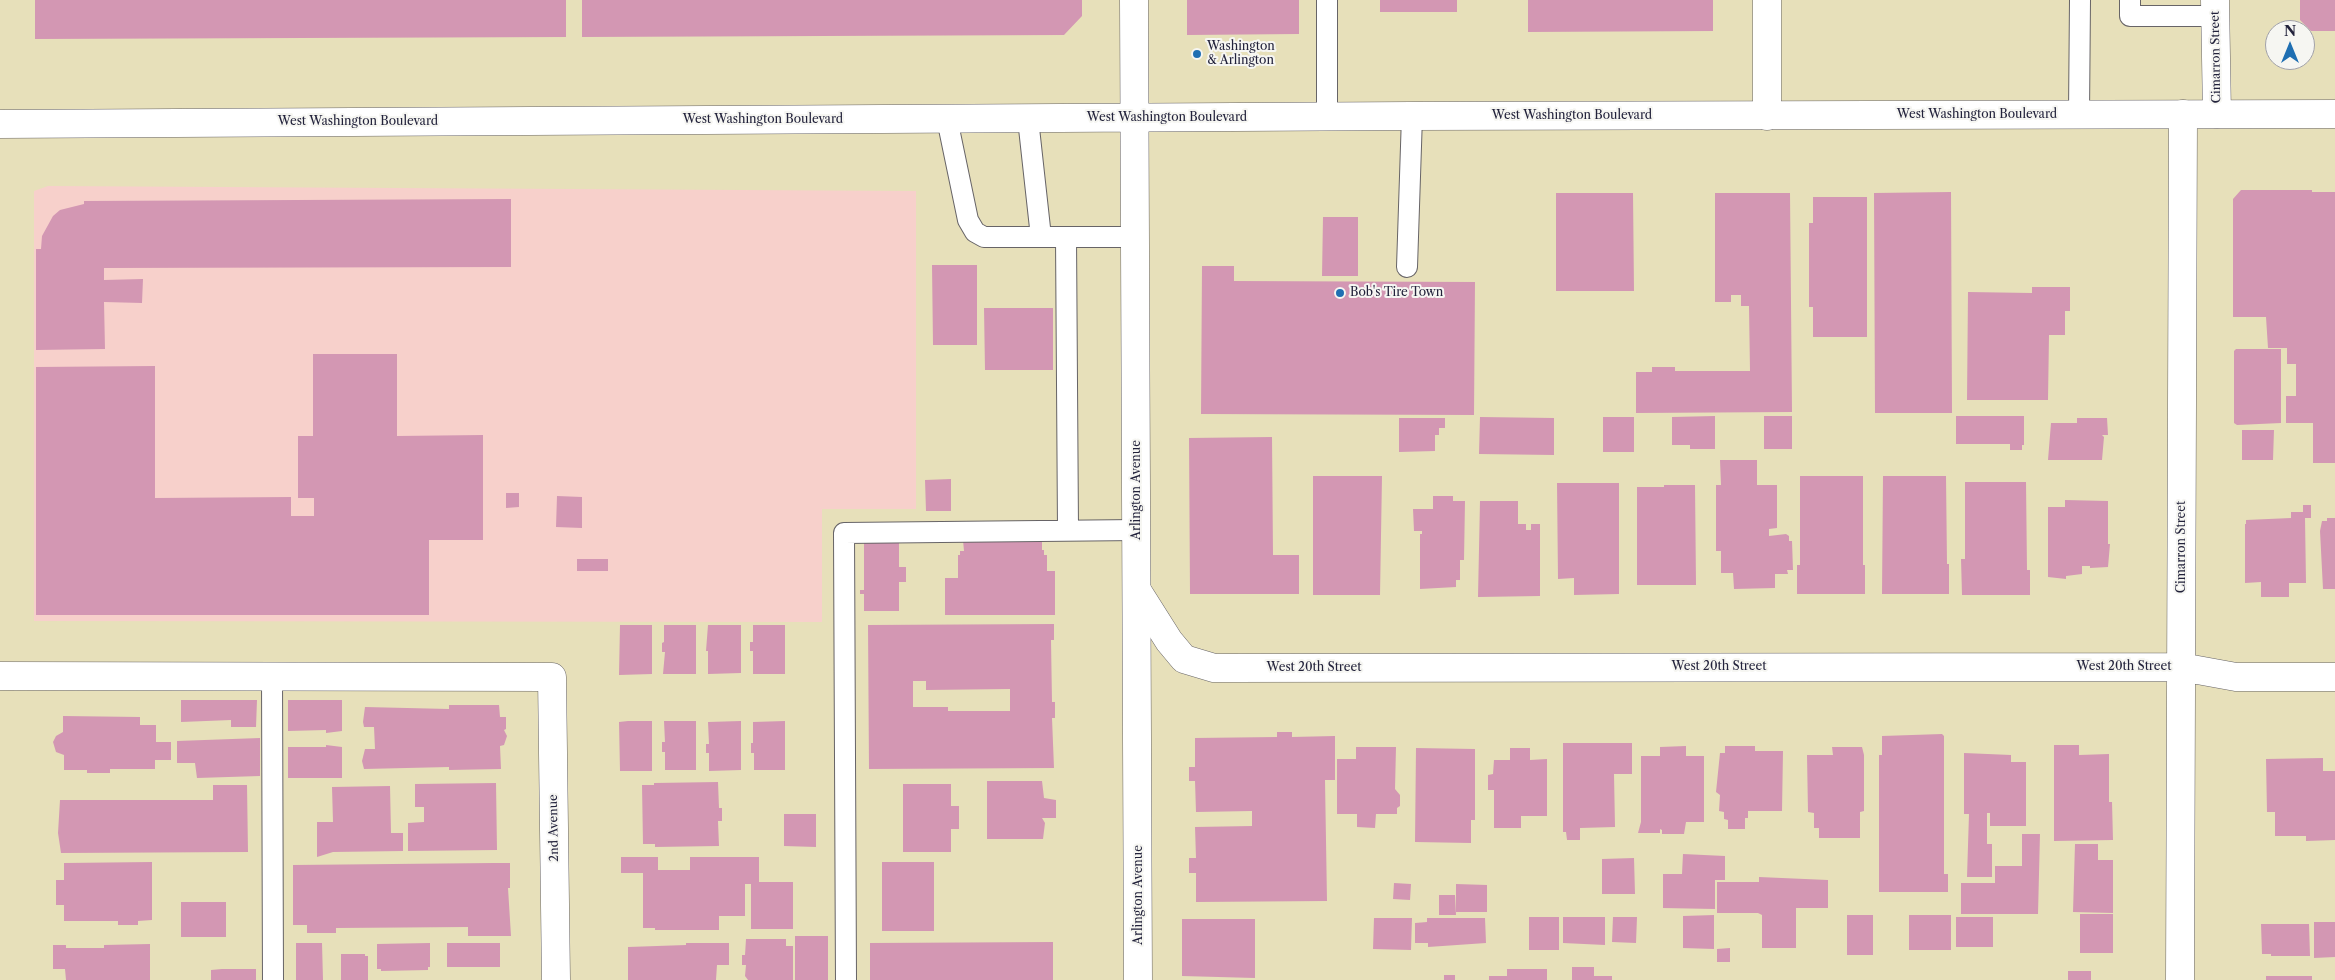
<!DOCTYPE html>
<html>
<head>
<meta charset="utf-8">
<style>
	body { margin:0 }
	#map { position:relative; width:2335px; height:980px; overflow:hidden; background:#e7e0ba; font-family:"Libre Caslon Text",serif }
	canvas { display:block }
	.north { position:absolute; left:2265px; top:20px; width:50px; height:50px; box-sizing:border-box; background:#f6f6f2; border:1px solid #a1a1a9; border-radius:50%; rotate:0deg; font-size:14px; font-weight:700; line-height:20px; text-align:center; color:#22223b }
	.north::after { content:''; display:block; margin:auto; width:18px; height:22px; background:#1f6fb2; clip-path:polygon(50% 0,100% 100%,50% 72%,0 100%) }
</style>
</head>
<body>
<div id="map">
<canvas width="2335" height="980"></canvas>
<div class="north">N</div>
</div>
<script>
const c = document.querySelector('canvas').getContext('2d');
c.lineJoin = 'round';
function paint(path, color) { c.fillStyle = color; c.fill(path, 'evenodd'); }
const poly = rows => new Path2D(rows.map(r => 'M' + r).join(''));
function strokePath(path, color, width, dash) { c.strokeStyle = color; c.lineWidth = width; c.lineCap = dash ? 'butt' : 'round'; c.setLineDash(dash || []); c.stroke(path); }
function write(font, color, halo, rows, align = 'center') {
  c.font = font + ' "Libre Caslon Text",serif'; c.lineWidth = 4; c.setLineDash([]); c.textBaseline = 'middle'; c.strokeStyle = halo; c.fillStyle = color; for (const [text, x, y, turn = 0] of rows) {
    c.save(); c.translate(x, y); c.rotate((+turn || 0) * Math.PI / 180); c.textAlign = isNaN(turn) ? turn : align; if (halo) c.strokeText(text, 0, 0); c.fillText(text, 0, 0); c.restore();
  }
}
paint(poly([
	[48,186,916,191,916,509,822,509,822,622,34,621,34,191]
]), '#f7d0cb');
paint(poly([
	[35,0,566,0,566,37,35,39],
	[582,0,1082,0,1082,16,1064,35,582,37],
	[1187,0,1299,0,1299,34,1187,35],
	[1380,0,1457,0,1457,12,1380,12],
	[1528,0,1713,0,1713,31,1528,32],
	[2300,0,2335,0,2335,31,2311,31,2300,20],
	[2241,190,2312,190,2312,192,2335,192,2335,463,2313,463,2313,423,2286,423,2286,396,2296,396,2296,364,2287,364,2287,348,2268,348,2266,317,2233,317,2233,199],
	[1951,192,1952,413,1875,413,1874,193],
	[1556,193,1633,193,1634,291,1556,291],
	[1715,193,1790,193,1792,412,1636,413,1636,372,1652,372,1652,367,1675,367,1675,371,1750,371,1749,306,1741,306,1741,295,1731,295,1731,302,1715,302],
	[1813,197,1867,197,1867,337,1813,337,1813,307,1809,307,1809,223,1813,223],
	[511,199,511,267,104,268,104,280,143,279,142,303,104,302,105,349,36,350,36,249,41,249,42,236,53,216,60,210,84,204,84,201],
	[1323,217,1358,217,1358,276,1322,276],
	[932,265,977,265,977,345,933,345],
	[1202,266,1234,266,1234,281,1475,282,1474,415,1201,414],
	[2032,287,2070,287,2070,311,2065,311,2065,335,2049,335,2048,400,1967,400,1968,292,2032,293],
	[984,308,1053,308,1053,370,985,370],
	[2236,349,2281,349,2281,423,2237,425,2234,423,2234,351],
	[313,354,397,354,397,436,483,435,483,540,429,540,429,615,36,615,36,367,155,366,155,498,291,497,291,516,314,516,314,498,298,498,298,436,313,436],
	[1715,416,1715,449,1690,449,1690,445,1672,445,1672,417],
	[1764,416,1792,416,1792,449,1764,449],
	[1956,416,2024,416,2024,445,2022,445,2022,450,2010,450,2010,444,1956,444],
	[1480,417,1554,418,1554,455,1479,454],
	[1603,417,1634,417,1634,452,1603,452],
	[1399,418,1445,418,1445,428,1439,428,1439,435,1435,435,1435,451,1399,452],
	[2077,418,2107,418,2108,435,2102,435,2104,437,2102,460,2048,460,2051,423,2077,423],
	[2242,430,2274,430,2273,460,2242,460],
	[1272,437,1273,555,1299,555,1299,594,1190,594,1189,438],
	[1720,460,1757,460,1757,485,1777,485,1777,528,1769,529,1769,536,1786,534,1789,536,1789,541,1792,541,1793,570,1787,570,1788,574,1775,574,1775,588,1734,589,1733,573,1721,573,1721,551,1716,551,1716,485,1721,485],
	[1313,476,1382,476,1380,595,1313,595],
	[1800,476,1863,476,1863,565,1865,565,1865,594,1797,594,1797,565,1800,565],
	[1883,476,1946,476,1947,564,1949,564,1949,594,1882,594],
	[951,479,951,511,926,511,925,480],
	[1965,482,2026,482,2027,570,2030,570,2030,595,1962,595,1961,559,1965,559],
	[1557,483,1619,483,1619,594,1574,595,1574,578,1558,579],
	[1664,485,1695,485,1696,585,1637,585,1637,487,1664,487],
	[506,493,519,493,519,507,506,508],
	[557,496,582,497,582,528,556,527],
	[1433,496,1453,496,1453,501,1465,501,1464,560,1460,560,1460,580,1456,580,1456,587,1420,589,1420,534,1422,534,1422,531,1414,531,1413,509,1433,509],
	[2065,500,2108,501,2108,544,2110,544,2108,567,2090,568,2090,566,2082,566,2082,574,2066,576,2066,579,2048,577,2048,507,2065,507],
	[1480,501,1518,501,1518,524,1526,524,1526,530,1531,530,1531,524,1540,524,1540,596,1478,597],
	[2303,505,2311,505,2311,518,2305,518,2306,583,2289,583,2289,597,2261,597,2261,582,2245,583,2245,524,2246,524,2246,520,2291,518,2291,512,2303,512],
	[2327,518,2335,518,2335,589,2323,589,2320,531,2322,521,2327,521],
	[864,540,899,540,899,567,906,567,906,582,899,582,899,611,864,611,864,594,860,594,860,590,864,590],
	[963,540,1042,540,1042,550,1044,550,1044,555,1047,555,1047,571,1055,571,1055,615,945,615,945,578,958,578,958,555,960,555,960,551,964,551],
	[577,559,608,559,608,571,577,571],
	[1054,624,1054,640,1051,640,1052,702,1055,702,1055,718,1052,718,1054,768,869,769,868,625],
	[913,681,926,681,926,690,1010,689,1010,711,948,711,948,707,913,707],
	[620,625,652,625,652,674,619,675],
	[664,625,696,625,696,674,663,674,665,652,662,652,662,643,664,642],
	[708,625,741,625,741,673,708,674,708,651,706,651],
	[753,625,785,625,785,674,753,674,753,651,750,651,750,642,753,642],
	[181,700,257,700,256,727,231,727,231,720,181,722],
	[288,700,342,700,342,731,326,733,326,730,288,731],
	[449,705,499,705,500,717,506,717,506,729,504,730,507,736,504,745,500,746,501,769,449,770,449,767,364,769,362,761,365,749,375,749,374,727,364,727,363,722,365,707,449,709],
	[63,716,140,717,140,725,156,725,156,742,171,742,171,760,155,760,155,769,110,769,110,773,87,773,87,770,64,770,64,755,56,752,53,742,56,736,63,732],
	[628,721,652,721,652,771,620,771,619,722],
	[664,721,696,721,696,770,665,770,665,752,662,752,662,742,665,742],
	[741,721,741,770,709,771,709,753,706,753,706,744,709,744,708,722],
	[785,721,785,770,754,770,754,753,751,753,751,743,753,743,753,722],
	[1277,732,1292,732,1292,737,1335,736,1335,780,1325,780,1327,901,1196,902,1196,873,1189,873,1189,858,1196,858,1195,827,1252,826,1252,811,1196,812,1195,781,1189,781,1189,767,1195,767,1195,738,1277,737],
	[1942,734,1944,736,1944,874,1948,874,1948,892,1879,892,1879,755,1882,755,1882,736],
	[260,738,260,776,197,778,195,763,177,763,177,741],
	[1563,743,1632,743,1632,774,1614,774,1615,827,1580,828,1580,840,1567,840,1566,832,1563,832],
	[326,745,342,747,342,778,288,778,288,747,326,747],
	[2054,745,2079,745,2079,755,2109,754,2109,802,2112,802,2113,840,2054,841],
	[1686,746,1686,756,1704,756,1704,822,1686,822,1684,834,1662,834,1662,830,1660,829,1660,833,1638,833,1641,822,1641,756,1660,756,1660,747],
	[1725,746,1755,746,1755,751,1783,751,1782,811,1748,811,1748,818,1745,818,1745,829,1728,829,1728,820,1724,819,1724,812,1719,811,1720,795,1716,792,1720,753,1725,753],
	[1356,747,1396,747,1395,789,1400,795,1400,806,1397,808,1397,814,1376,814,1375,828,1357,827,1357,814,1337,814,1337,759,1356,759],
	[1832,747,1862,747,1864,755,1864,811,1860,812,1860,838,1819,838,1819,828,1814,828,1814,813,1808,812,1807,755,1833,755],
	[1416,748,1475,749,1475,820,1471,820,1471,843,1415,842],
	[1510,748,1530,748,1530,760,1547,759,1547,816,1521,816,1521,828,1494,828,1494,790,1488,790,1488,775,1493,774,1494,760,1510,760],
	[1964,753,2011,755,2011,762,2026,762,2026,826,1990,826,1990,813,1987,813,1987,844,1992,844,1992,877,1967,877,1969,814,1964,814],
	[2323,758,2323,771,2335,771,2335,840,2306,841,2306,836,2275,836,2275,812,2267,812,2266,759],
	[987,781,1042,781,1044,798,1056,800,1056,818,1042,818,1045,823,1043,839,987,839],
	[718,782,719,808,722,808,722,821,718,821,719,846,655,847,655,844,643,844,642,785,654,785,654,783],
	[496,783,497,850,408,851,408,823,424,822,424,807,415,807,415,784],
	[903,784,951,784,951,806,959,806,959,829,951,829,951,852,903,852],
	[213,785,247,785,248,852,61,853,58,833,60,800,213,800],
	[390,786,391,833,403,833,403,851,333,852,317,857,317,822,333,822,332,787],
	[784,814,816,814,816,847,784,846],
	[2022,834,2040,834,2038,914,1961,914,1961,883,1995,883,1995,866,2022,866],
	[2075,844,2098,844,2098,860,2113,860,2113,913,2073,912],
	[1683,854,1725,856,1725,880,1715,880,1715,909,1663,908,1663,874,1682,874],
	[621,857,658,857,658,870,690,870,690,857,759,857,759,882,793,882,793,929,751,929,751,884,745,884,745,916,719,916,719,930,655,930,655,928,643,928,643,873,621,873],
	[1634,858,1635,894,1602,894,1602,859],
	[152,862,152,920,138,921,138,925,118,925,118,921,64,921,64,905,56,905,56,880,64,880,64,863],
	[882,862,934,862,934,931,882,931],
	[493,863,510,863,510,888,508,888,511,936,468,936,468,927,336,928,336,933,307,933,307,925,293,925,293,865],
	[1759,877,1828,880,1828,908,1796,908,1796,948,1762,948,1762,915,1758,913,1717,913,1717,882,1759,882],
	[1394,883,1411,884,1410,900,1393,899],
	[1456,884,1487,885,1487,912,1456,912],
	[1439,895,1455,895,1456,915,1439,915],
	[181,902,226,902,226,937,181,937],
	[2080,914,2113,914,2113,953,2080,953],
	[1714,915,1714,949,1683,948,1683,916],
	[1847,915,1873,915,1873,955,1847,955],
	[1909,915,1951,915,1951,950,1909,950],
	[1529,917,1559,917,1559,950,1529,950],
	[1563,917,1605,917,1605,945,1563,943],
	[1613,917,1637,917,1636,943,1612,942],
	[1956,917,1993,917,1993,947,1956,947],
	[1374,918,1412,918,1411,950,1373,949],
	[1427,918,1485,918,1486,943,1428,947,1428,943,1415,943,1415,923,1427,922],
	[1182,919,1255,919,1255,978,1182,976],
	[2314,922,2335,922,2335,957,2314,958],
	[2261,924,2309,924,2310,956,2271,956,2271,954,2262,954],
	[795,936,828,936,828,980,795,980],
	[746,939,786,939,786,946,793,946,793,980,748,980,745,976,746,965,742,965,742,955,745,955],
	[1053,942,1053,980,870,980,870,943],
	[296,943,322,943,323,980,296,980],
	[430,943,430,967,428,967,428,970,381,971,381,969,377,969,377,944],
	[447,943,500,943,500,967,447,967],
	[686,943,729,943,729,965,717,965,716,980,628,980,628,947,686,945],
	[150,944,150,980,66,980,65,969,53,969,53,945,66,945,66,948,104,948,104,945],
	[1730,948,1730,962,1717,962,1717,949],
	[341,954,365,954,365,956,368,956,368,980,341,980],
	[1572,967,1594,967,1594,976,1612,976,1612,980,1572,980],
	[222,969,256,969,256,980,211,980,211,970],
	[1507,969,1547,969,1547,980,1489,980,1489,976,1507,976],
	[2068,971,2091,971,2091,980,2068,980],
	[1444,975,1455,975,1455,980,1444,980],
	[2266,976,2312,976,2312,980,2266,980]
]), '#d397b3');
const service = poly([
	[1327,0,1327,117],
	[2130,0,2130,16,2215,16],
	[2079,114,2080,0],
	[947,119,968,220,975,232,984,237,1135,237],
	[1028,119,1041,237],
	[1066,237,1068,530],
	[1407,267,1412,116],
	[272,676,273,980],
	[846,980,844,533,1138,530]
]);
const minor = poly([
	[1767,0,1767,116],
	[2215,0,2217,114],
	[1138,592,1169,641,1184,659,1214,668,2181,667,2236,677,2335,677],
	[0,676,552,677,556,980],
	[2180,980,2183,114]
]);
const secondary = poly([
	[1134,0,1138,980],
	[0,124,1412,116,2335,114]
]);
strokePath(service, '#676467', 22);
strokePath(minor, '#676467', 29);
strokePath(secondary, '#676467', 29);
strokePath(service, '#fff', 20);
strokePath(minor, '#fff', 28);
strokePath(secondary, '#fff', 28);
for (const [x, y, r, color] of [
	[1197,54,5,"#1f6fb2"],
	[1340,293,5,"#1f6fb2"]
]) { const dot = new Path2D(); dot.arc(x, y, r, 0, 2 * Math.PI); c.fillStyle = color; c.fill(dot); strokePath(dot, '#f6f6f2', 2); }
write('12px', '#22223b', '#f6f6f2', [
	["Washington",1207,47],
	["& Arlington",1207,61],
	["Bob's Tire Town",1350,293]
], 'left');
write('12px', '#22223b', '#f6f6f2', [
	["Cimarron Street",2216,57,-91],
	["West Washington Boulevard",1977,115],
	["West Washington Boulevard",1572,116],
	["West Washington Boulevard",1167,118],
	["West Washington Boulevard",763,120],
	["West Washington Boulevard",358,122],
	["Arlington Avenue",1137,490,-90],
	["Cimarron Street",2182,547,-90],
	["West 20th Street",1719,667],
	["West 20th Street",2124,667],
	["West 20th Street",1314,668],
	["2nd Avenue",554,828,-91],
	["Arlington Avenue",1139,895,-90]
]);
</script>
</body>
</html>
